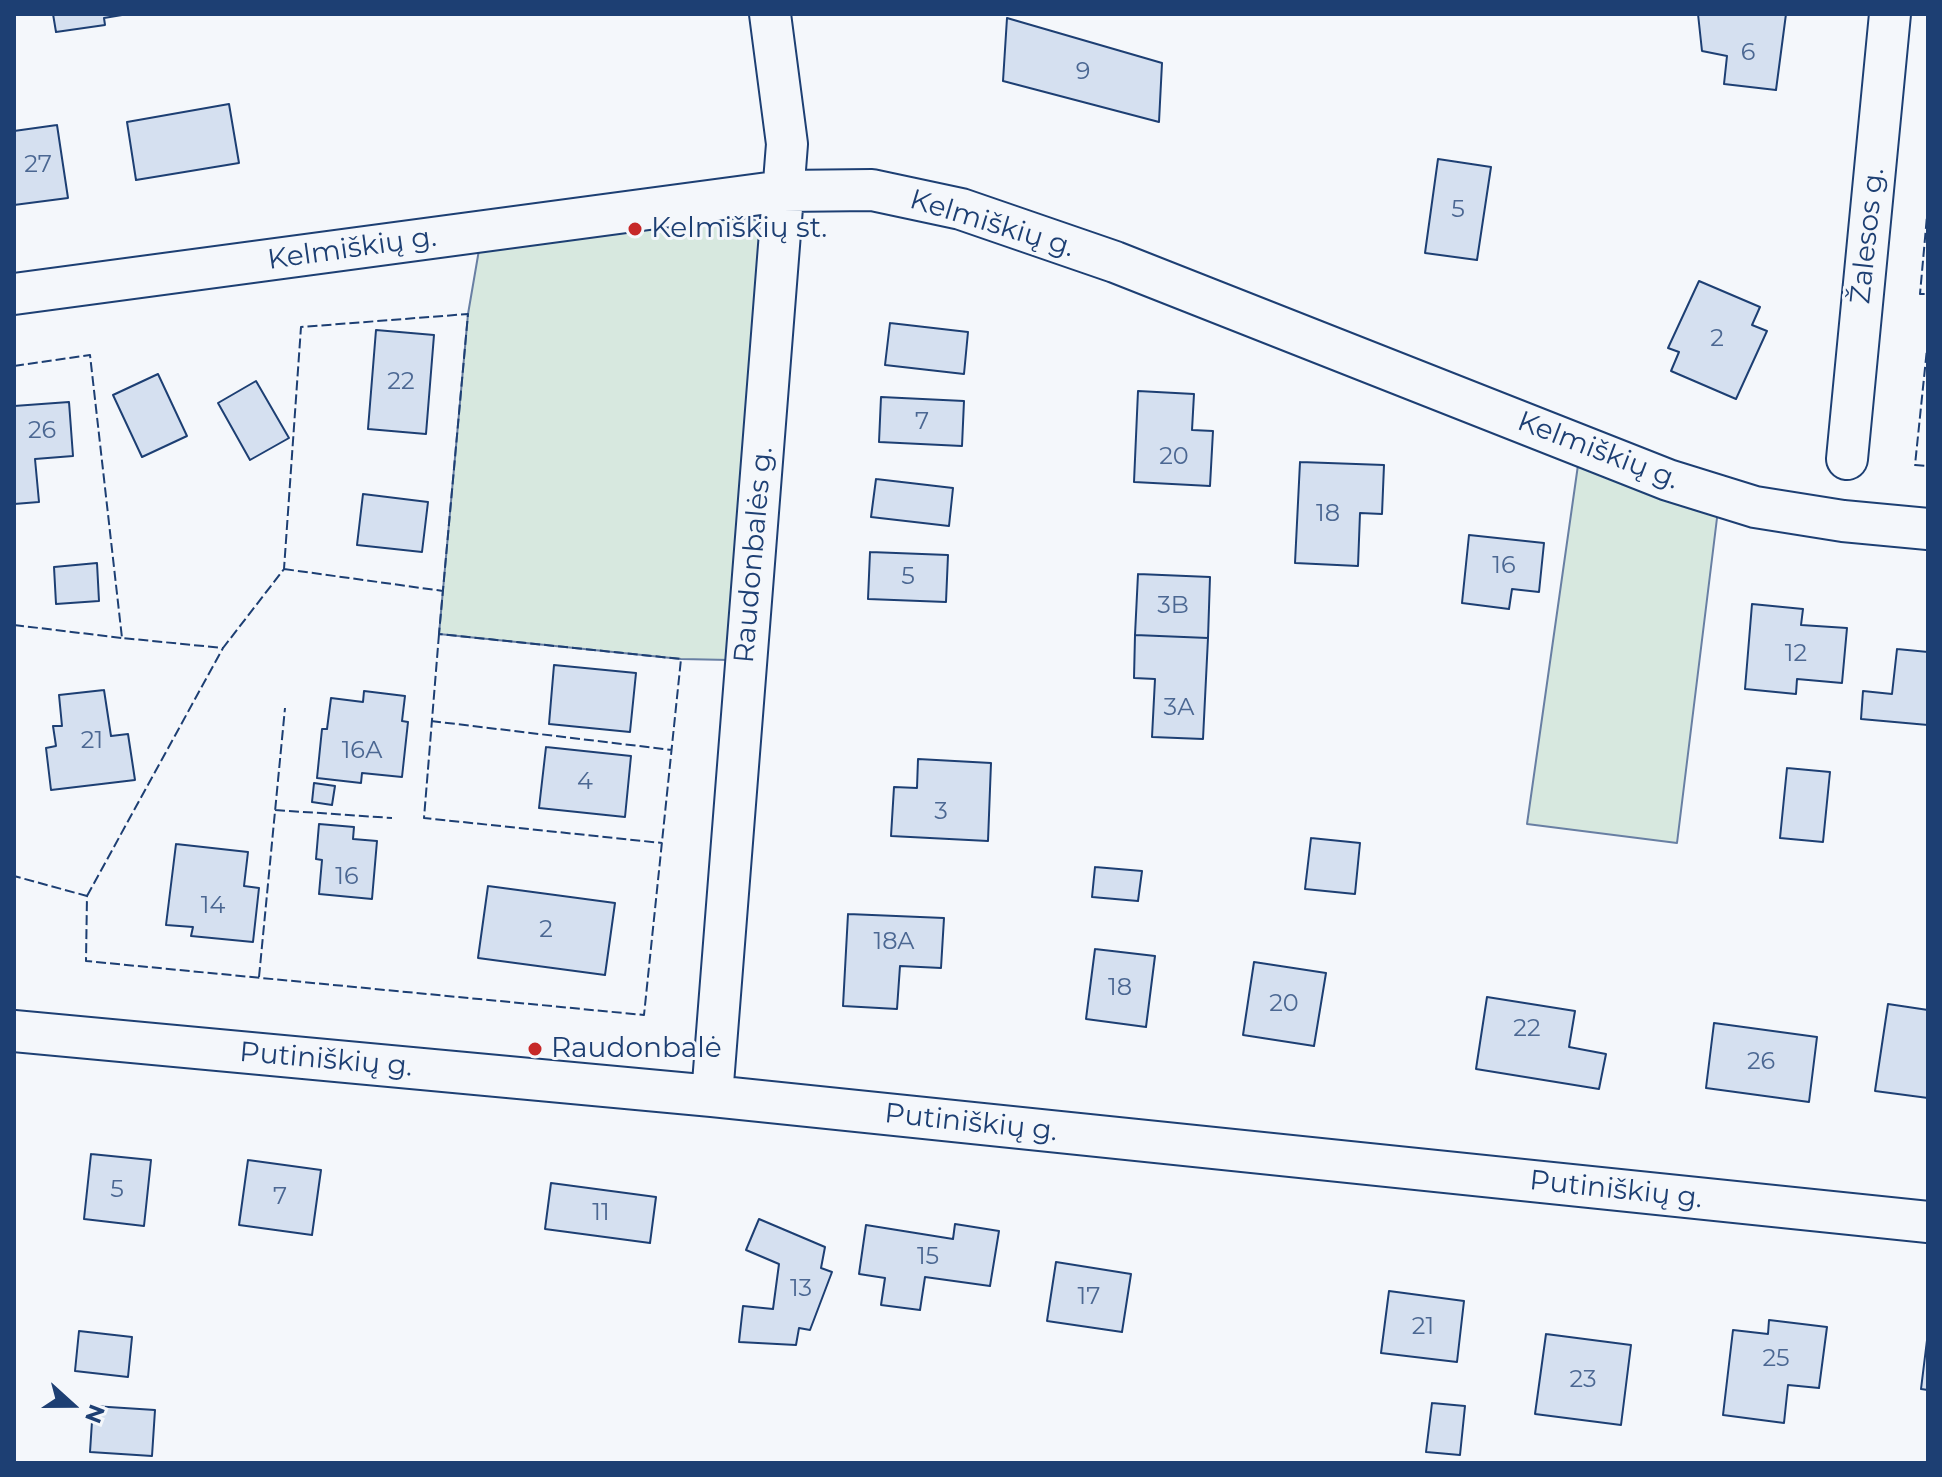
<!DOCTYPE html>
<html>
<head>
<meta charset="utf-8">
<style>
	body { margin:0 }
	#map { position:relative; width:1942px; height:1477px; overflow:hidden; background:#f4f7fb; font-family:Montserrat,sans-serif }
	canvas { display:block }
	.frame { position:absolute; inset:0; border:16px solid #1d3f73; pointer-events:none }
	.north { position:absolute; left:32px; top:1365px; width:80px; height:80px; -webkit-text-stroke:6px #f4f7fb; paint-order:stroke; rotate:111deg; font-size:22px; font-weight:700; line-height:32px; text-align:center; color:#1d3f73 }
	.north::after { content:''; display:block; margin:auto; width:28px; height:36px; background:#1d3f73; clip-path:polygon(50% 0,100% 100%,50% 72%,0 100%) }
</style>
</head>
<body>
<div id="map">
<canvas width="1942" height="1477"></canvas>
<div class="frame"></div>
<div class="north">N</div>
</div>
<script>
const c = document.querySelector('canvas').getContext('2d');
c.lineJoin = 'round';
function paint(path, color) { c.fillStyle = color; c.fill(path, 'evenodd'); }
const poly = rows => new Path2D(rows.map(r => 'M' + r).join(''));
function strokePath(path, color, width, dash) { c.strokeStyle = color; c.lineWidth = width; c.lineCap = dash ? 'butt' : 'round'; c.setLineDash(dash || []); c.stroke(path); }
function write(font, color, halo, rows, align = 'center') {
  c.font = font + ' Montserrat,sans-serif'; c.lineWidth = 6; c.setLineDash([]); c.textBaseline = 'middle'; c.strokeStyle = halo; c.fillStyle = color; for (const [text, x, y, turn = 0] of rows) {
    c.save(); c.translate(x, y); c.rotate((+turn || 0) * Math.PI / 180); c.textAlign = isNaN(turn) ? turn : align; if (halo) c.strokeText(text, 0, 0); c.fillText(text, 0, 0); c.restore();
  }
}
const green = poly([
	[740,218,755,220,764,232,730,660,681,659,439,634,468,314,480,244,740,218],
	[1579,458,1718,510,1677,843,1527,824,1579,458]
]);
paint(green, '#d7e8df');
strokePath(green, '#687fa3', 2);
const building = poly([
	[53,14,128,14,104,18,105,25,56,32,53,14],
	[1698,14,1786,14,1776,90,1724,84,1727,56,1702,51,1698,14],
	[1007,18,1162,63,1159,122,1003,81,1007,18],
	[229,104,239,163,136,180,127,122,229,104],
	[57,125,68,198,14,205,14,131,57,125],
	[1438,159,1491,167,1477,260,1425,253,1438,159],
	[1699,281,1760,307,1752,325,1767,331,1736,399,1671,371,1679,352,1668,348,1699,281],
	[890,323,968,332,964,374,885,365,890,323],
	[376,330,434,335,426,434,368,429,376,330],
	[158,374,187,436,142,457,113,395,158,374],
	[256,381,289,438,250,460,218,403,256,381],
	[1138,391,1194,394,1192,430,1213,431,1210,486,1134,482,1138,391],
	[881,397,964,401,962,446,879,442,881,397],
	[69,402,73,456,35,459,39,502,14,504,14,406,69,402],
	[1300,462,1384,465,1382,514,1360,513,1358,566,1295,563,1300,462],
	[876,479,953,488,949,526,871,517,876,479],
	[363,494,428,502,422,552,357,545,363,494],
	[1469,535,1544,543,1539,592,1512,589,1509,609,1462,603,1469,535],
	[870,552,948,555,946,602,868,599,870,552],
	[97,563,99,601,56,604,54,567,97,563],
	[1138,574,1210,577,1208,638,1135,635,1138,574],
	[1752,604,1803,609,1801,625,1847,628,1842,683,1797,679,1796,694,1745,689,1752,604],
	[1135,635,1208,638,1203,739,1152,737,1155,679,1134,678,1135,635],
	[1897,649,1928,652,1928,725,1861,719,1863,691,1892,694,1897,649],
	[554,665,636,673,630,732,549,724,554,665],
	[104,690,111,736,128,734,135,780,51,790,46,748,56,746,53,726,62,726,59,695,104,690],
	[364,691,405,696,402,721,408,722,402,777,362,773,361,783,317,778,322,729,327,729,331,698,363,702,364,691],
	[546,747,631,756,625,817,539,808,546,747],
	[918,759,991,763,988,841,891,836,894,787,917,788,918,759],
	[1787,768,1830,772,1823,842,1780,838,1787,768],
	[314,783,335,786,332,805,312,802,314,783],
	[319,824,354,827,353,839,377,841,372,899,319,894,322,860,316,859,319,824],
	[1311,838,1360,843,1355,894,1305,889,1311,838],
	[176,844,248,852,244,886,259,888,253,942,191,936,193,927,166,925,176,844],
	[1095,867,1142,871,1138,901,1092,897,1095,867],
	[488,886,615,903,605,975,478,958,488,886],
	[848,914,944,918,941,968,900,966,897,1009,843,1006,848,914],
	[1095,949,1155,956,1146,1027,1086,1019,1095,949],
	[1254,962,1326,973,1314,1046,1243,1035,1254,962],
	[1487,997,1575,1011,1569,1047,1606,1054,1599,1089,1476,1069,1487,997],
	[1888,1004,1928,1010,1928,1098,1875,1091,1888,1004],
	[1714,1023,1817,1037,1809,1102,1706,1088,1714,1023],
	[91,1154,151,1160,144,1226,84,1219,91,1154],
	[248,1160,321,1170,312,1235,239,1225,248,1160],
	[551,1183,656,1197,650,1243,545,1229,551,1183],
	[759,1219,825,1247,821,1268,832,1272,810,1330,799,1328,796,1345,739,1342,743,1306,773,1309,779,1264,746,1250,759,1219],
	[955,1224,999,1231,990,1286,925,1277,920,1310,881,1305,885,1278,859,1274,866,1225,953,1239,955,1224],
	[1056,1262,1131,1274,1122,1332,1047,1321,1056,1262],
	[1389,1291,1464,1301,1457,1362,1381,1353,1389,1291],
	[1769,1320,1827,1327,1819,1388,1788,1385,1784,1423,1723,1415,1733,1330,1768,1334,1769,1320],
	[79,1331,132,1337,128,1377,75,1371,79,1331],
	[1928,1332,1928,1390,1921,1389,1928,1332],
	[1546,1334,1631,1345,1621,1425,1535,1414,1546,1334],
	[1432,1403,1465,1406,1460,1455,1426,1452,1432,1403],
	[93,1406,155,1410,152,1456,90,1452,93,1406]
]);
paint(building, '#d5e0f0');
strokePath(building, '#1d3f73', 2);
const minor = poly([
	[14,294,783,191,872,190,961,209,1115,262,1668,480,1755,507,1843,521,1928,529],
	[1847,459,1890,14],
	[14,1031,712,1096,1928,1222],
	[712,1096,787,144,770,14]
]);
strokePath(minor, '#1d3f73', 44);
strokePath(minor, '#f4f7fb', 40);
strokePath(poly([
	[1928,205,1920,294,1928,294],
	[1928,339,1915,465,1928,466],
	[14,366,90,355,122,638,223,648,284,569,301,327,468,314,439,634,681,659,644,1015,86,961,87,896,14,876],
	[284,569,443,591],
	[14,625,122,638],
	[439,634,424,818,662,843],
	[431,721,672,750],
	[275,810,392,818],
	[87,896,223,648],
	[259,977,285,708]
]), '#1d3f73', 2, [10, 4]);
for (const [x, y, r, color] of [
	[635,229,8,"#c62828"],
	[535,1049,8,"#c62828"]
]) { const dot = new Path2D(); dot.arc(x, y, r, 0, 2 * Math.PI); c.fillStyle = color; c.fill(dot); strokePath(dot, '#f4f7fb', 3); }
write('24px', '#4b6792', null, [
	["6",1748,53],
	["9",1083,72],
	["27",38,165],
	["5",1458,210],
	["2",1717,339],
	["22",401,382],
	["7",922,422],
	["26",42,431],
	["20",1174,457],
	["18",1328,514],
	["16",1504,566],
	["5",908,577],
	["3B",1173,606],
	["12",1796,654],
	["3A",1179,708],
	["21",92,741],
	["16A",362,751],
	["4",585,782],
	["3",941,812],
	["16",347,877],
	["14",213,906],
	["2",546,930],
	["18A",894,942],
	["18",1120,988],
	["20",1284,1004],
	["22",1527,1029],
	["26",1761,1062],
	["5",117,1190],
	["7",280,1197],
	["11",601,1213],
	["15",928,1257],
	["13",801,1289],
	["17",1089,1297],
	["21",1423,1327],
	["25",1776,1359],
	["23",1583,1380]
]);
write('28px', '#1d3f73', '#f4f7fb', [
	["Kelmiškių g.",992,224,17],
	["Žalesos g.",1868,236,-84],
	["Kelmiškių g.",352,249,-8],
	["Kelmiškių g.",1598,451,21],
	["Raudonbalės g.",754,555,-85],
	["Putiniškių g.",326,1060,5],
	["Putiniškių g.",971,1123,6],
	["Putiniškių g.",1616,1190,6]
]);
write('28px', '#1d3f73', '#f4f7fb', [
	["Kelmiškių st.",651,229],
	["Raudonbalė",551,1049]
], 'left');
</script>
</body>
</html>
